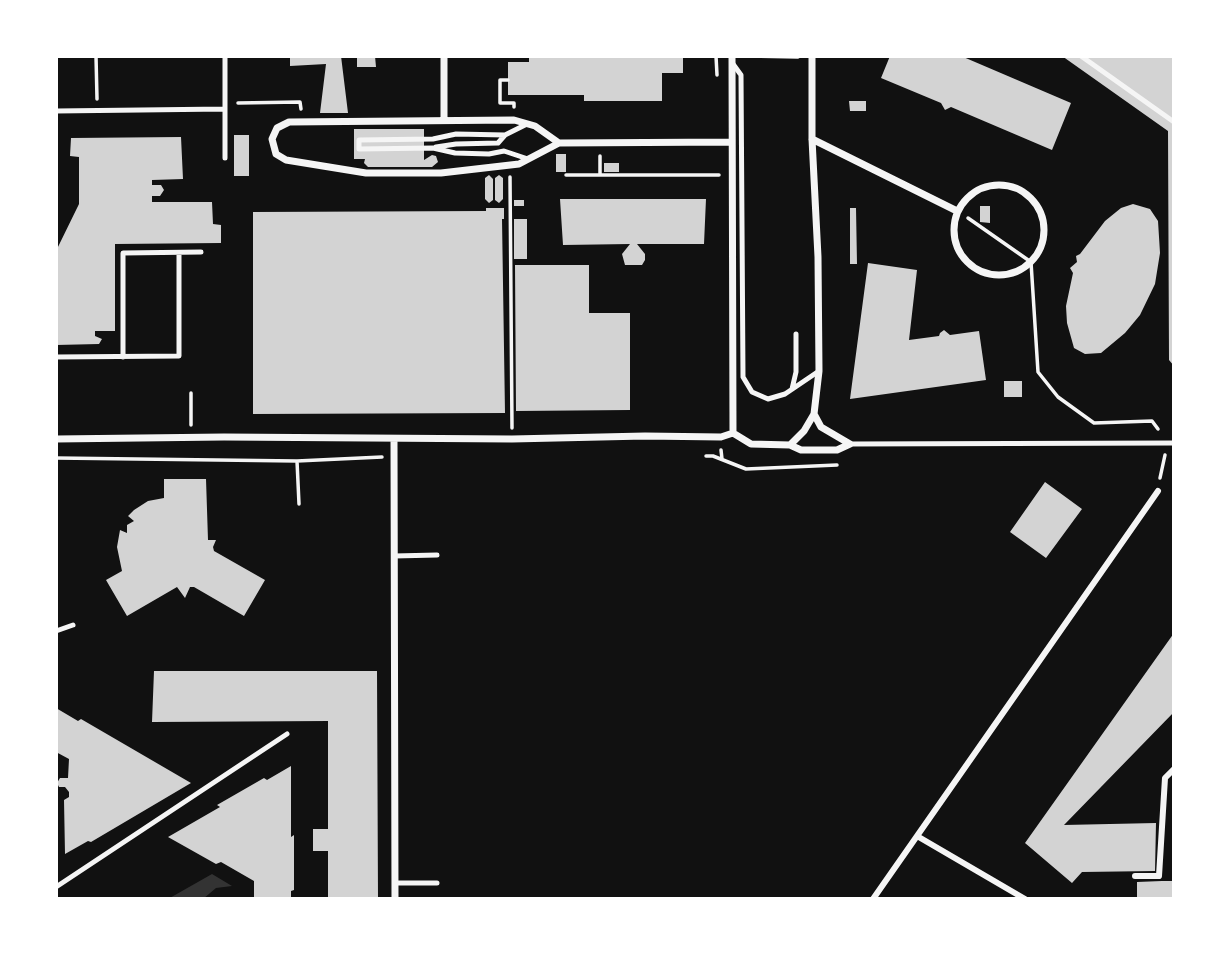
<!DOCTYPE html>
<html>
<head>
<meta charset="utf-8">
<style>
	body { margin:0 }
	#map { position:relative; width:1230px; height:955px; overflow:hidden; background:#111; font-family:"Source Sans 3",sans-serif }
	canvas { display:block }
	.frame { position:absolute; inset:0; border:58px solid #fff; pointer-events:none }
</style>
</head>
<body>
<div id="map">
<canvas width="1230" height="955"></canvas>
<div class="frame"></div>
</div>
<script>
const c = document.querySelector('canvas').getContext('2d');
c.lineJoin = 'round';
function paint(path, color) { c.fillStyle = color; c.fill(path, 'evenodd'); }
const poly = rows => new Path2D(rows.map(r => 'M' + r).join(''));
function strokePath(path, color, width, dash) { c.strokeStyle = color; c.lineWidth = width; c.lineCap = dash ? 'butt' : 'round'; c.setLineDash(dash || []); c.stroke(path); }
paint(poly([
	[212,874,232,886,216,888,203,899,168,899]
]), '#333');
paint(poly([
	[290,56,341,56,348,113,320,113,326,64,290,66],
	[357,56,375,56,376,67,357,67],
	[529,56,683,56,683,73,662,73,662,101,584,101,584,95,508,95,508,62,529,62],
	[890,56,961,56,1071,103,1052,150,951,107,945,110,941,103,881,78],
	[1062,56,1174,56,1174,366,1169,360,1168,131],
	[849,101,866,101,866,111,850,111],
	[354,129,424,129,424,160,432,155,436,156,438,162,432,167,368,167,364,163,365,159,354,159],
	[234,135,249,135,249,176,234,176],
	[181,137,183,179,152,180,152,185,161,185,164,190,160,196,152,196,152,202,212,202,213,224,221,225,221,243,115,244,115,331,95,331,95,336,102,339,99,344,56,345,56,251,79,204,79,157,70,156,71,138],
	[556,154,566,154,566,172,556,172],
	[604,163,619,163,619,172,604,172],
	[489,175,493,179,493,200,489,203,485,199,485,178],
	[499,175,503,178,503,199,499,203,495,200,495,178],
	[560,199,706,199,704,244,637,244,645,254,645,260,642,265,625,265,622,254,630,244,563,245],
	[514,200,524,200,524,206,514,206],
	[1133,204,1150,209,1158,221,1160,253,1155,284,1140,315,1125,333,1101,353,1085,354,1074,348,1067,323,1066,306,1073,273,1070,268,1077,262,1076,256,1080,254,1105,221,1121,208],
	[980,206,990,206,990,223,980,222],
	[486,208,504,208,504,219,502,219,505,413,253,414,253,212,486,211],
	[850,208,856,208,857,264,850,264],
	[514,219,527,219,527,259,514,259],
	[868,263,917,270,909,340,939,336,940,333,944,330,950,335,979,331,986,380,850,399],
	[515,265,589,265,589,313,630,313,630,410,516,411],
	[1004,381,1022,381,1022,397,1004,397],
	[164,479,206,479,208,540,216,540,213,547,214,551,265,580,244,616,194,587,190,587,185,598,177,587,127,616,106,580,122,571,117,547,120,530,127,533,127,525,134,521,128,516,134,510,148,501,164,498],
	[1045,482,1082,509,1046,558,1010,532],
	[1174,633,1174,712,1064,825,1156,823,1155,871,1082,872,1072,883,1025,843],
	[154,671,377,671,378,899,328,899,328,851,313,851,313,829,328,829,328,721,152,722],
	[56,708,78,721,81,719,191,783,91,842,88,841,65,854,64,800,69,797,69,792,65,787,59,787,57,783,60,778,68,778,69,759,56,752],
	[291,766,291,837,294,835,294,890,291,891,291,899,257,899,254,897,254,881,221,862,216,864,168,837,220,807,217,805,264,778,267,780],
	[1162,881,1174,881,1174,899,1137,899,1137,882]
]), '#d3d3d3');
strokePath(poly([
	[96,56,97,99],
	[716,56,717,75],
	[748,56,798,57],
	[508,80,500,80,500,103,514,103,514,107],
	[238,103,300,102,301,109],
	[600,156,600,175],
	[566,175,719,175],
	[510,177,512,428],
	[968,218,1031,262,1038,372,1058,397,1094,423,1152,421,1158,429],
	[191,393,191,425],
	[721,450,722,459],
	[706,456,713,456,746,469,837,465],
	[56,458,297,461,382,457],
	[297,461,299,504],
	[1160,478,1165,455]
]), '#f5f5f5', 3.5);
strokePath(poly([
	[225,56,225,158],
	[1081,56,1174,122],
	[733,64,741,75,743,377,752,392,768,399,785,394,819,371],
	[56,111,225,109],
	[505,135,456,134,433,139,359,140,359,149,433,148,455,153,489,154,504,151,528,159],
	[436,147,456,144,498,143,505,135,527,124],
	[56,357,179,356,179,253],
	[123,357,123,253,201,252],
	[792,389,796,372,796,334],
	[850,444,1174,443],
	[394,556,437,555],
	[56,631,73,625],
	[396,883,437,883],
	[56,887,287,734]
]), '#f5f5f5', 5);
strokePath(poly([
	[917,836,1025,899],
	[1135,876,1159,876,1165,778,1174,769],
	[873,899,1158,491]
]), '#f5f5f5', 6);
strokePath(poly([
	[444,56,444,120],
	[732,56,733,433],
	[812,139,957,211],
	[559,143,535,126,514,120,289,122,277,128,272,139,276,154,286,160,366,173,441,173,519,164,559,143,732,142],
	'954 230a45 45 0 1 1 90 0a45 45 0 1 1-90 0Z',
	[733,433,751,444,790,445,804,431,814,414,819,371,818,257,812,139,812,56],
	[56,439,224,437,512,439,645,436,721,437,733,433],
	[394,440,395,899],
	[790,445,801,450,837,450,850,444,821,427,814,414]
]), '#f5f5f5', 7);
</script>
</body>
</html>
